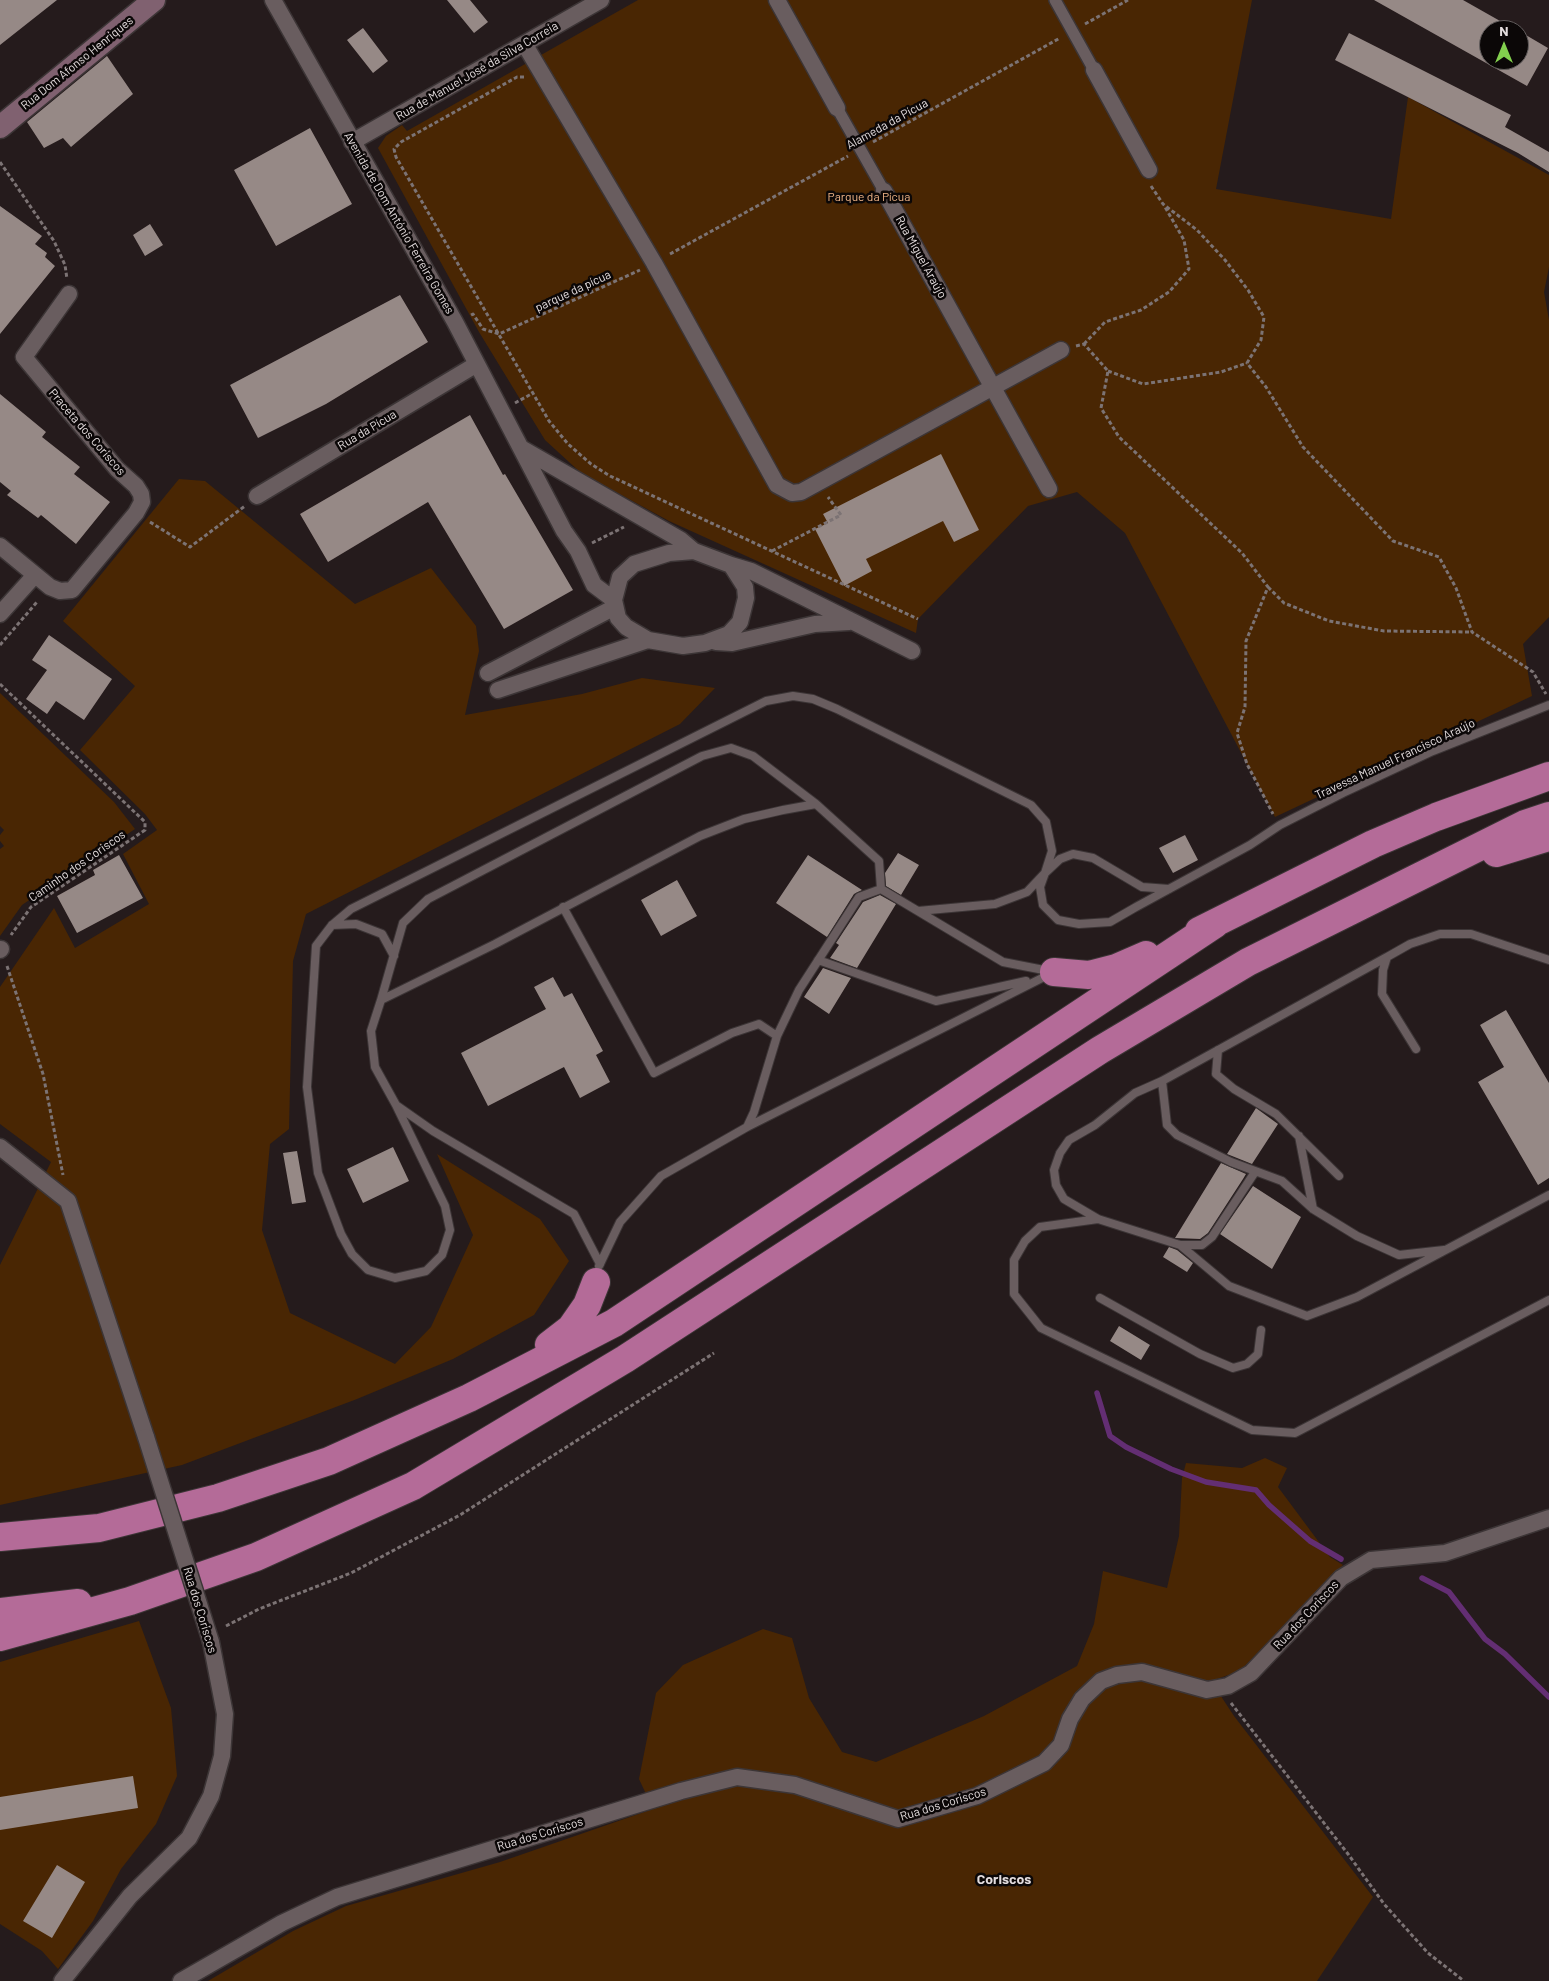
<!DOCTYPE html>
<html>
<head>
<meta charset="utf-8">
<style>
	body { margin:0 }
	#map { position:relative; width:1549px; height:1981px; overflow:hidden; background:#251b1c; font-family:Barlow,sans-serif }
	canvas { display:block }
	.north { position:absolute; left:1479px; top:20px; width:50px; height:50px; box-sizing:border-box; background:#0b0707; border:1px solid #625d5d; border-radius:50%; rotate:0deg; font-size:14px; font-weight:700; line-height:20px; text-align:center; color:#e4ddde }
	.north::after { content:''; display:block; margin:auto; width:18px; height:22px; background:#83d04e; clip-path:polygon(50% 0,100% 100%,50% 72%,0 100%) }
</style>
</head>
<body>
<div id="map">
<canvas width="1549" height="1981"></canvas>
<div class="north">N</div>
</div>
<script>
const c = document.querySelector('canvas').getContext('2d');
c.lineJoin = 'round';
function paint(path, color) { c.fillStyle = color; c.fill(path, 'evenodd'); }
const poly = rows => new Path2D(rows.map(r => 'M' + r).join(''));
function strokePath(path, color, width, dash) { c.strokeStyle = color; c.lineWidth = width; c.lineCap = dash ? 'butt' : 'round'; c.setLineDash(dash || []); c.stroke(path); }
function write(font, color, halo, rows, align = 'center') {
  c.font = font + ' Barlow,sans-serif'; c.lineWidth = 5; c.setLineDash([]); c.textBaseline = 'middle'; c.strokeStyle = halo; c.fillStyle = color; for (const [text, x, y, turn = 0] of rows) {
    c.save(); c.translate(x, y); c.rotate((+turn || 0) * Math.PI / 180); c.textAlign = isNaN(turn) ? turn : align; if (halo) c.strokeText(text, 0, 0); c.fillText(text, 0, 0); c.restore();
  }
}
paint(poly([
	[638,0,1252,0,1216,189,1391,219,1408,97,1549,175,1549,267,1544,292,1549,320,1549,617,1523,644,1532,696,1275,817,1125,533,1077,492,1028,506,918,619,916,633,669,521,581,473,545,440,479,332,378,148,386,136,402,125,407,131],
	[179,479,205,481,355,604,431,568,476,626,479,651,465,715,582,694,642,678,715,688,680,724,306,914,293,961,289,1129,270,1144,262,1230,290,1313,395,1364,431,1327,473,1235,437,1154,540,1219,569,1261,534,1315,453,1359,357,1399,182,1465,0,1505,0,1265,51,1162,0,1124,0,987,54,908,75,948,149,904,123,854,157,830,145,814,80,750,135,686,63,621],
	[0,693,114,802,135,829,22,905,0,936,0,849,4,846,0,841,0,835,4,830,0,826],
	[1265,1458,1287,1468,1278,1487,1330,1557,1343,1565,1240,1671,1211,1681,1234,1716,1373,1897,1317,1981,208,1981,293,1931,346,1906,500,1862,653,1809,639,1779,656,1693,683,1665,763,1629,792,1638,809,1698,842,1752,876,1762,984,1716,1077,1666,1094,1624,1103,1571,1167,1588,1179,1536,1182,1478,1186,1463,1242,1468],
	[139,1621,171,1708,177,1776,156,1824,121,1869,93,1921,58,1969,42,1951,0,1924,0,1662]
]), '#492603');
strokePath(poly([
	[1097,1393,1110,1436,1126,1447,1171,1469,1206,1482,1256,1490,1269,1505,1310,1541,1341,1559],
	[1422,1578,1449,1592,1485,1639,1505,1654,1549,1697]
]), '#632e73', 5.5);
paint(poly([
	[0,0,57,0,0,45],
	[447,0,470,0,488,22,474,33],
	[1374,0,1463,0,1516,30,1489,30,1489,60,1519,60,1519,31,1548,48,1527,86],
	[363,28,388,61,373,73,347,40],
	[1349,33,1511,115,1505,127,1549,152,1549,172,1518,153,1335,60],
	[107,56,133,94,71,147,63,138,44,148,27,122],
	[310,128,352,204,276,246,234,170],
	[0,206,42,236,35,244,47,253,45,257,55,266,0,334],
	[150,224,163,245,145,256,133,235],
	[400,295,428,342,326,404,258,438,230,385],
	[0,394,46,432,42,437,80,467,74,474,110,502,76,544,41,515,38,518,7,495,11,491,0,482],
	[470,415,503,475,505,474,573,590,504,629,428,502,328,562,300,514],
	[941,454,979,530,954,542,943,521,866,559,872,571,844,586,815,529,828,523,823,514],
	[49,635,112,679,84,720,56,701,47,714,26,699,47,670,32,660],
	[1185,835,1198,860,1173,873,1159,848],
	[898,853,919,865,901,895,886,886,885,873],
	[119,855,143,898,77,933,57,896,95,875,93,870],
	[808,855,862,890,854,894,827,937,776,903],
	[677,880,697,916,661,936,641,900],
	[880,895,896,904,857,968,830,958,839,945,836,943,863,902],
	[823,968,851,978,829,1014,804,997],
	[553,977,564,997,572,993,603,1051,596,1055,610,1082,580,1098,564,1067,488,1106,461,1053,546,1009,534,987],
	[1506,1010,1549,1083,1549,1178,1538,1185,1478,1082,1504,1067,1480,1025],
	[1256,1108,1278,1124,1252,1164,1227,1154],
	[393,1147,409,1181,363,1203,347,1169],
	[297,1151,306,1202,292,1204,283,1153],
	[1221,1163,1246,1174,1243,1179,1208,1233,1200,1239,1175,1238],
	[1253,1186,1301,1217,1272,1269,1220,1234],
	[1169,1247,1177,1250,1193,1263,1187,1272,1163,1257],
	[1119,1326,1150,1345,1141,1360,1110,1341],
	[133,1776,138,1808,0,1830,0,1797],
	[57,1865,85,1882,52,1938,23,1921]
]), '#968986');
const service = poly([
	[881,889,1003,962,1049,971],
	[1169,889,1142,887,1093,858,1073,854,1060,859,1045,873,1040,887,1043,905,1058,920,1079,924,1110,922,1136,907,1169,889,1250,845,1280,825,1343,793,1433,751,1549,705],
	[563,907,654,1073,732,1033,759,1024,777,1036],
	[332,925,356,924,382,934,394,956],
	[818,960,936,1001,1026,981],
	[381,1000,403,923,428,899,702,756,731,748,753,756,816,804],
	[1416,1049,1382,994,1383,970,1387,957,1410,944,1440,934,1471,934,1549,960],
	[1218,1050,1216,1074,1234,1089,1276,1114,1339,1176],
	[1162,1081,1167,1125,1177,1135,1231,1162,1282,1181,1313,1209,1357,1236,1399,1255,1444,1250],
	[396,1105,445,1206,450,1230,442,1255,426,1271,395,1278,368,1270,352,1254,341,1234,318,1173,307,1087,316,946,332,925,351,909,766,701,793,696,813,699,837,709,1031,805,1046,822,1052,851,1045,873,1027,892,995,904,918,911],
	[747,1127,754,1112,777,1036,799,990,859,897,881,889],
	[1299,1136,1313,1209],
	[1255,1172,1212,1237,1202,1245,1180,1245,1098,1219,1064,1199,1056,1185,1054,1170,1060,1153,1069,1140,1095,1125,1135,1093,1162,1081,1387,957],
	[1098,1219,1040,1227,1025,1241,1014,1260,1014,1294,1041,1328,1252,1430,1295,1433,1549,1300],
	[1180,1245,1229,1286,1307,1316,1357,1297,1549,1195],
	[600,1264,574,1214,433,1131,396,1105,375,1067,371,1031,381,1000,495,944,700,836,744,819,783,810,816,804,879,861,881,889],
	[599,1266,620,1222,661,1176,747,1127,1050,974],
	[1100,1298,1200,1354,1233,1368,1247,1364,1258,1354,1261,1330]
]);
const pedestrian = poly([
	[1055,0,1094,70],
	[837,108,884,191]
]);
const minor = poly([
	[273,0,455,322,564,531,578,551,594,585,614,600,618,618,626,627,648,640,683,646,705,643,729,634,740,622,746,598,745,587,731,565,694,551,669,553,634,564,620,577,614,600],
	[777,0,837,108],
	[525,45,654,263,777,485,792,493,801,492,1061,350],
	[1094,70,1149,170],
	[352,142,601,0],
	[884,191,1049,489],
	[521,448,681,540,694,551],
	[257,496,477,364],
	[0,546,50,587,60,591,72,590,136,513,142,502,141,494,136,486,117,469,24,357,69,294],
	[731,565,751,571,912,651],
	[0,614,35,575],
	[716,642,732,643,815,624,849,622],
	[488,673,615,607],
	[498,690,648,640],
	[0,950,1,949],
	[0,1147,68,1201,146,1437],
	[62,1981,130,1896,189,1838,211,1796,222,1756,225,1714,211,1642],
	[181,1981,282,1923,337,1897,681,1791,737,1777,795,1785,898,1819,977,1796,1044,1763,1061,1745,1070,1719,1082,1699,1101,1681,1117,1675,1142,1672,1207,1690,1228,1686,1251,1673,1341,1578,1371,1560,1445,1553,1549,1518]
]);
const secondary = poly([
	[0,127,154,0]
]);
const motorway = poly([
	[1496,853,1549,837],
	[1199,931,1373,844,1436,817,1549,776],
	[1054,972,1089,975,1116,968,1146,955],
	[549,1345,571,1328,587,1305,596,1282],
	[0,1537,99,1528,218,1498,329,1461,469,1398,614,1323,1215,924],
	[0,1612,78,1603],
	[0,1637,130,1601,256,1557,413,1486,625,1359,1100,1050,1248,962,1525,824,1549,816]
]);
strokePath(service, '#3c3536', 10);
strokePath(pedestrian, '#3c3536', 14);
strokePath(minor, '#3c3536', 19);
strokePath(secondary, '#3c3536', 25);
strokePath(motorway, '#3c3536', 30);
strokePath(poly([
	[1085,24,1128,0],
	[524,77,517,77,401,142,394,149,396,157,549,421,568,444,591,464,610,476,918,619],
	[873,142,1060,38],
	[0,162,54,241,65,265,67,279],
	[1151,186,1163,204,1197,230,1225,260,1248,290,1264,317,1261,340,1247,363,1266,387,1303,447,1393,541,1439,557,1456,588,1472,632,1533,672,1546,694],
	[670,254,848,156],
	[471,315,473,314,483,329,499,334,640,270],
	[1084,344,1105,322,1141,310,1169,292,1189,269,1184,240,1165,207],
	[1076,346,1084,344,1108,371,1101,408,1119,437,1242,553,1268,587,1246,641,1245,707,1237,733,1247,764,1273,814],
	[1108,371,1143,384,1221,372,1247,363],
	[515,403,533,393],
	[150,522,190,547,245,506],
	[592,543,624,527],
	[772,551,841,515,828,497],
	[1268,587,1284,603,1329,621,1384,631,1472,632],
	[0,645,37,602],
	[0,684,145,822,145,830,31,907,11,935],
	[7,966,43,1074,63,1175],
	[226,1626,259,1609,351,1573,460,1515,714,1353],
	[1231,1703,1348,1854,1384,1904,1428,1953,1464,1981]
]), '#7c7374', 3, [4, 2.5]);
strokePath(service, '#695d5f', 8);
strokePath(pedestrian, '#695d5f', 11);
strokePath(minor, '#695d5f', 16);
strokePath(secondary, '#806170', 22);
strokePath(motorway, '#b46b98', 28);
const minorBridge = poly([
	[146,1437,211,1642]
]);
strokePath(minorBridge, '#3c3536', 19, []);
strokePath(minorBridge, '#695d5f', 16);
write('12px', '#e4ddde', '#0b0707', [
	["Rua Dom Afonso Henriques",77,63,-39],
	["Rua de Manuel José da Silva Correia",477,71,-30],
	["Alameda da Pícua",887,124,-29],
	["Avenida de Dom António Ferreira Gomes",399,223,60],
	["Rua Miguel Araújo",921,257,61],
	["parque da pícua",573,291,-25],
	["Rua da Pícua",367,430,-31],
	["Praceta dos Coriscos",87,432,49],
	["Travessa Manuel Francisco Araújo",1395,759,-25],
	["Caminho dos Coriscos",77,866,-35],
	["Rua dos Coriscos",200,1610,73],
	["Rua dos Coriscos",1306,1615,-47],
	["Rua dos Coriscos",943,1804,-17],
	["Rua dos Coriscos",540,1834,-17]
]);
write('12px', '#f3b789', '#0b0707', [
	["Parque da Pícua",869,197]
]);
write('bold 14px', '#e4ddde', '#0b0707', [
	["Coriscos",1004,1879]
]);
</script>
</body>
</html>
